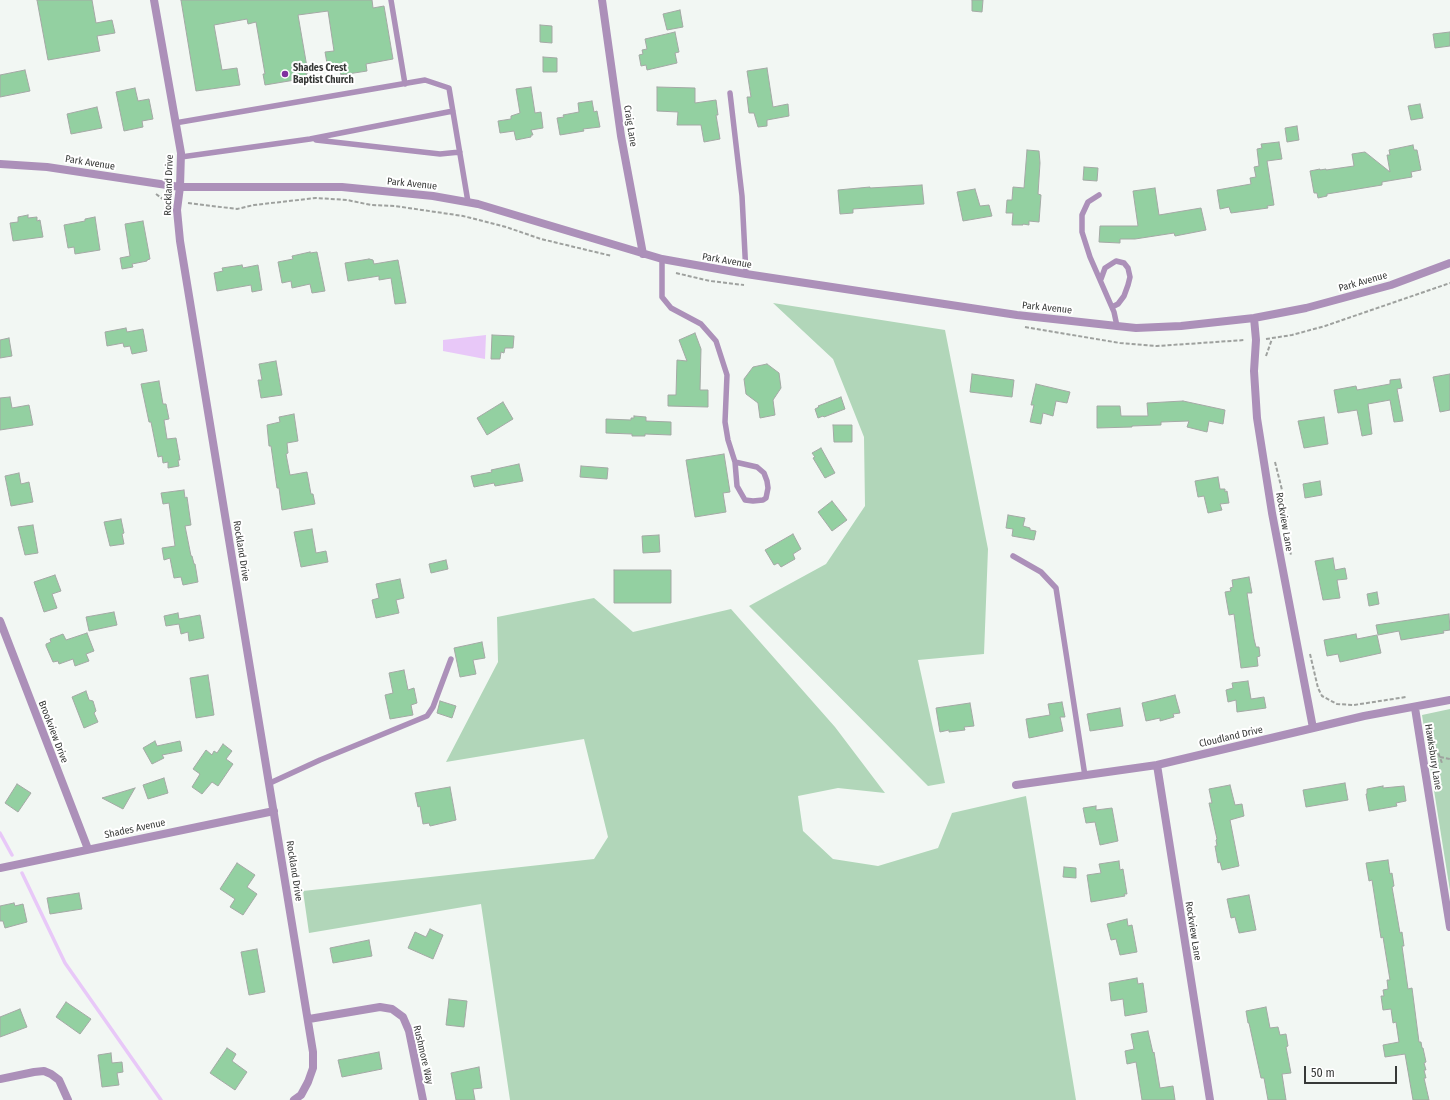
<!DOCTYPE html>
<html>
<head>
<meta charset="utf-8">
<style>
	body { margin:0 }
	#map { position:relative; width:1450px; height:1100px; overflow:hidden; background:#f2f7f3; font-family:"Fira Sans Condensed",sans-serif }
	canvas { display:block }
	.scale { position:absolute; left:1304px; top:1066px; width:93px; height:18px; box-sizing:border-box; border:2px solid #373937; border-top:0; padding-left:5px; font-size:12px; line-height:14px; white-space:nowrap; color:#373937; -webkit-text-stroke:3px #fff; paint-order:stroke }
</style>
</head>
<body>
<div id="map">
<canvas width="1450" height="1100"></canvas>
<div class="scale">50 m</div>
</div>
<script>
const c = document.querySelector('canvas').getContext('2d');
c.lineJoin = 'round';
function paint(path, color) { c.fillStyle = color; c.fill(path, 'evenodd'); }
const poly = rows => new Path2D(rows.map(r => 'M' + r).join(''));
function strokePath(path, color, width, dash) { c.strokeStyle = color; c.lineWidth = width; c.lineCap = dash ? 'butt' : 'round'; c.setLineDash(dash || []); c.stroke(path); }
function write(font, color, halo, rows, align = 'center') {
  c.font = font + ' "Fira Sans Condensed",sans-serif'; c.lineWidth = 4; c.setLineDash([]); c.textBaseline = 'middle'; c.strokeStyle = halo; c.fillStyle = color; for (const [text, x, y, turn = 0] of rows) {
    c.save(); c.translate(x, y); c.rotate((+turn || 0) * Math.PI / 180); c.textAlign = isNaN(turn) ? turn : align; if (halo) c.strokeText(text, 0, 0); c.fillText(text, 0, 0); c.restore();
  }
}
paint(poly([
	[773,303,945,330,988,549,984,654,918,660,945,783,928,786,749,606,826,564,865,506,864,437,833,359],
	[594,598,633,632,731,609,835,727,885,793,838,788,798,796,803,831,833,859,878,866,938,848,952,813,1026,796,1076,1100,510,1100,481,904,309,933,303,891,594,859,608,837,584,739,446,762,498,662,497,617],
	[1450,709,1450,891,1422,715]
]), '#b1d6b9');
paint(poly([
	[486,335,485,359,443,351,443,340]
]), '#e8c8f8');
strokePath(poly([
	[0,833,12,855],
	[22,873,65,963,161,1100]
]), '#e8c8f8', 3.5);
const building = poly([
	[37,0,92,0,96,23,112,20,115,33,97,36,100,51,48,60,37,0],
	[181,0,372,0,373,8,384,6,393,59,366,64,367,71,341,75,339,67,328,69,325,52,334,51,328,11,298,15,308,73,306,73,307,78,265,85,263,74,265,74,256,22,248,24,247,19,214,25,222,70,237,68,240,85,196,91,181,0],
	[972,0,983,0,982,12,972,11,972,0],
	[680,10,683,27,667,30,663,14,680,10],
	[540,25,552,26,552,43,540,42,540,25],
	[675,32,679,52,675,53,677,63,647,70,646,65,641,66,639,55,643,54,642,50,647,49,645,39,675,32],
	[1450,32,1450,46,1435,48,1433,34,1450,32],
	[543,57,557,58,557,72,543,72,543,57],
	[767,68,773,107,788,104,789,116,767,120,767,126,758,127,754,113,749,113,747,97,751,97,747,71,767,68],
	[25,70,30,91,0,97,0,75,25,70],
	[531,87,535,113,541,112,543,128,531,130,533,135,531,135,531,137,516,140,514,131,500,133,498,121,511,119,511,116,520,113,516,89,531,87],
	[657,87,695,88,695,103,716,100,718,115,716,115,720,139,704,142,701,125,677,125,678,112,657,111,657,87],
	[135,88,138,101,149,99,153,119,142,121,143,127,124,131,116,92,135,88],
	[592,101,594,112,597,111,600,127,583,129,584,131,560,135,557,118,564,117,563,115,579,112,578,103,592,101],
	[1420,104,1423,118,1411,120,1408,106,1420,104],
	[97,107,102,128,71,134,67,114,97,107],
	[1297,126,1299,140,1287,142,1285,128,1297,126],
	[1279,142,1282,159,1267,161,1274,205,1267,206,1268,208,1231,213,1229,207,1220,209,1217,190,1251,184,1250,178,1256,177,1254,167,1259,166,1257,149,1262,148,1261,144,1279,142],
	[1413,145,1414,150,1417,150,1421,170,1411,172,1412,177,1382,182,1382,185,1327,194,1327,196,1318,198,1317,193,1314,193,1310,171,1320,169,1320,170,1326,169,1326,170,1354,166,1352,154,1365,152,1390,172,1387,155,1390,155,1389,150,1413,145],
	[1027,150,1039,151,1040,163,1038,194,1041,195,1039,222,1029,221,1029,225,1023,224,1023,225,1012,225,1013,213,1006,213,1007,200,1012,200,1013,187,1024,188,1027,150],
	[1084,167,1098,168,1097,181,1083,180,1084,167],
	[922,185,924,204,853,209,853,213,840,214,838,190,870,187,870,188,922,185],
	[1155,188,1159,215,1201,208,1206,230,1175,236,1174,233,1135,239,1120,239,1120,243,1099,242,1100,226,1138,226,1133,191,1155,188],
	[975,189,980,206,989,205,992,216,963,221,957,192,975,189],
	[28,215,28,218,37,217,37,221,40,220,43,237,13,241,10,223,18,222,18,217,28,215],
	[95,217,100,250,75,254,74,247,68,248,64,225,85,221,85,219,95,217],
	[143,221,150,259,147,260,147,261,132,264,133,267,122,269,120,258,130,256,125,224,143,221],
	[310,252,310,253,317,252,325,291,312,293,310,284,292,288,291,281,282,283,278,262,293,259,292,256,310,252],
	[369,259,373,260,374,264,398,260,406,303,395,304,391,278,379,280,379,276,348,281,345,263,369,259],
	[242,265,243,268,258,265,262,290,252,292,251,285,217,291,214,273,223,271,222,268,242,265],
	[126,328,127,332,143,329,147,351,132,354,130,346,124,347,123,343,107,346,105,332,126,328],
	[695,333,701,349,700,390,708,390,708,407,668,406,668,395,676,395,677,360,687,361,679,340,695,333],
	[492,335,514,336,513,348,505,348,504,353,501,352,500,359,491,359,492,335],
	[9,338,12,356,0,358,0,340,9,338],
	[276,361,282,395,261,398,258,380,262,380,259,364,276,361],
	[767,364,779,373,781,388,773,400,775,415,760,418,758,403,746,394,744,379,753,367,767,364],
	[972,374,1014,380,1012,397,970,392,972,374],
	[1450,374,1450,410,1440,412,1433,377,1450,374],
	[1400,379,1402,388,1397,389,1403,421,1394,422,1390,400,1368,404,1372,434,1362,436,1357,410,1338,413,1334,390,1356,386,1357,390,1390,384,1390,380,1400,379],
	[159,381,163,404,166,404,169,419,164,420,167,439,176,438,180,460,178,460,179,466,168,468,168,462,163,463,162,456,158,457,151,422,149,422,141,384,159,381],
	[1036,384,1070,392,1067,403,1056,401,1053,416,1043,413,1041,424,1030,422,1034,405,1031,405,1036,384],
	[10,397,12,408,29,405,33,425,0,430,0,398,10,397],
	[841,397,845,409,824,417,823,416,818,418,815,409,819,407,818,406,841,397],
	[1183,401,1225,410,1223,424,1209,421,1207,432,1187,427,1189,421,1161,422,1161,425,1132,426,1132,427,1097,428,1097,406,1120,406,1121,416,1148,416,1147,403,1183,401],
	[503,402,513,419,487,435,477,418,503,402],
	[294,414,298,441,287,443,288,453,286,454,290,475,307,472,311,494,313,494,315,504,282,510,279,488,277,488,271,446,269,446,267,425,280,422,279,417,294,414],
	[634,416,646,417,646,421,671,422,671,435,645,434,645,436,632,436,632,434,606,433,606,419,631,420,631,418,634,418,634,416],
	[1324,417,1328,444,1304,448,1298,421,1324,417],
	[833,425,852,425,852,442,834,442,833,425],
	[821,448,835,473,825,478,813,458,815,457,812,453,821,448],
	[724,454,730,492,723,493,726,512,695,517,686,460,724,454],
	[519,464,523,481,495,486,494,483,474,487,471,476,492,472,491,470,519,464],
	[581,466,608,468,607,479,580,477,581,466],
	[19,473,21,484,29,482,33,502,11,506,5,476,19,473],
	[1218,477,1220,489,1225,489,1225,492,1227,491,1229,503,1220,504,1222,510,1208,513,1204,496,1198,497,1195,481,1218,477],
	[1320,481,1322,495,1305,498,1303,484,1320,481],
	[184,490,185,498,187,497,191,525,185,526,191,556,192,556,194,564,195,564,198,582,183,585,181,577,174,578,170,558,164,560,162,548,175,546,169,503,163,504,161,493,184,490],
	[832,501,847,520,832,531,818,512,832,501],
	[1008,515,1025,518,1023,526,1030,528,1030,530,1036,531,1034,540,1012,536,1013,529,1006,528,1008,515],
	[121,519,124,533,122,534,124,544,110,546,104,522,121,519],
	[33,525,38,553,25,555,18,527,33,525],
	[312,529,316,553,326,551,328,562,301,567,294,532,312,529],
	[793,534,801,549,793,554,795,559,781,567,778,563,774,565,765,550,793,534],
	[659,535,660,552,643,553,642,536,659,535],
	[1333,558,1335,570,1345,568,1347,579,1337,580,1340,598,1323,600,1315,561,1333,558],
	[446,560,448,569,431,573,429,564,446,560],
	[614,570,671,570,671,603,614,603,614,570],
	[55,575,61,591,52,594,57,608,44,612,34,582,55,575],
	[1249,577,1252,593,1247,593,1254,639,1256,647,1259,647,1260,656,1257,657,1258,666,1241,668,1234,614,1229,615,1225,592,1231,591,1230,588,1233,587,1232,580,1249,577],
	[400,579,404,598,396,600,399,613,376,618,372,600,379,598,376,584,400,579],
	[1377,592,1379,604,1369,606,1367,594,1377,592],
	[114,612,117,625,89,631,86,617,114,612],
	[178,613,179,619,200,615,204,638,189,641,188,632,181,634,179,624,166,626,164,616,178,613],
	[1449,614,1450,630,1443,631,1444,633,1401,640,1399,631,1378,635,1376,625,1449,614],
	[87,633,94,651,86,654,89,661,75,666,73,659,59,664,58,661,53,662,46,646,46,644,51,642,50,639,63,634,66,640,87,633],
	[1356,634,1357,639,1377,635,1381,653,1340,662,1338,654,1327,656,1324,640,1356,634],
	[482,642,485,658,473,660,476,674,460,677,454,648,482,642],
	[404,670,408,690,414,688,417,703,411,705,413,715,390,719,385,695,393,693,389,673,404,670],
	[208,675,214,715,196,718,190,678,208,675],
	[1248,681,1251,699,1264,697,1266,708,1237,712,1236,700,1228,702,1226,690,1233,688,1232,683,1248,681],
	[86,691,89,700,93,701,96,711,94,713,98,722,84,728,72,697,86,691],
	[1175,695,1180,713,1173,714,1174,717,1160,721,1160,718,1146,721,1142,703,1175,695],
	[440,701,456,706,452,718,437,713,440,701],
	[1062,702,1065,717,1060,717,1063,731,1029,738,1026,719,1050,715,1048,704,1062,702],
	[970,703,974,726,964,727,965,730,949,732,949,730,940,732,936,708,970,703],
	[1120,708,1123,726,1090,731,1087,714,1120,708],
	[155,741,157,746,180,741,182,751,162,755,164,758,152,764,143,748,155,741],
	[223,744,232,751,226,759,233,764,218,786,212,782,202,794,192,787,200,774,193,769,206,750,212,755,214,751,217,753,223,744],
	[164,778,168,793,148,799,143,785,164,778],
	[1345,783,1348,800,1306,807,1303,790,1345,783],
	[17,784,31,793,18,812,5,803,17,784],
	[1230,785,1235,805,1242,804,1244,816,1230,820,1239,866,1222,870,1220,862,1218,863,1215,846,1217,846,1216,840,1217,839,1209,803,1212,803,1209,789,1230,785],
	[1383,786,1383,788,1404,786,1406,801,1396,803,1397,806,1369,811,1366,794,1367,794,1367,789,1383,786],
	[450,787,456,820,430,826,429,823,423,824,420,806,418,807,415,793,450,787],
	[135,788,123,809,102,798,135,788],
	[1096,806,1096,810,1112,808,1118,841,1100,845,1095,822,1086,823,1083,808,1096,806],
	[1388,860,1390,874,1392,873,1394,886,1392,887,1400,933,1402,932,1404,946,1402,946,1408,989,1412,988,1419,1042,1421,1042,1422,1048,1423,1048,1426,1062,1424,1063,1426,1070,1424,1070,1426,1078,1424,1078,1429,1100,1413,1100,1405,1054,1385,1057,1383,1045,1399,1042,1396,1022,1393,1023,1391,1009,1383,1010,1381,996,1384,996,1383,990,1388,989,1387,980,1390,980,1383,937,1381,938,1372,880,1369,881,1366,863,1388,860],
	[1119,861,1120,870,1123,869,1127,894,1124,894,1125,896,1091,902,1087,875,1101,873,1099,864,1119,861],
	[237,863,255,875,247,887,257,894,243,915,230,907,235,899,220,889,237,863],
	[1064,867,1076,868,1076,878,1063,877,1064,867],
	[79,893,82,909,50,914,47,898,79,893],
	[1249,895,1256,930,1239,933,1235,917,1231,918,1227,899,1249,895],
	[14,903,15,906,23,904,27,922,5,928,3,921,0,921,0,906,14,903],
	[1127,919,1128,926,1132,925,1137,952,1120,955,1116,939,1111,940,1107,924,1127,919],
	[430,929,443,935,433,959,408,948,415,932,426,937,430,929],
	[369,940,372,956,333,963,330,948,369,940],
	[257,949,265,992,249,995,241,952,257,949],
	[1137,978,1138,984,1143,983,1147,1012,1125,1016,1123,999,1111,1001,1109,983,1137,978],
	[449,999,467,1001,464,1027,446,1025,449,999],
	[66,1002,91,1019,80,1034,56,1017,66,1002],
	[1266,1007,1270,1028,1278,1027,1280,1035,1286,1034,1288,1046,1286,1047,1291,1073,1282,1074,1286,1100,1268,1100,1264,1078,1261,1078,1249,1023,1248,1023,1246,1011,1266,1007],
	[20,1009,27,1027,0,1037,0,1017,20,1009],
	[1148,1031,1153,1053,1154,1052,1160,1088,1173,1086,1175,1100,1142,1100,1136,1062,1127,1064,1125,1051,1134,1049,1131,1034,1148,1031],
	[227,1048,236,1054,232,1061,247,1072,235,1090,210,1073,227,1048],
	[379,1052,382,1069,342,1077,338,1060,379,1052],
	[111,1053,112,1063,122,1062,123,1072,117,1073,119,1085,102,1087,98,1055,111,1053],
	[479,1067,482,1088,473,1089,475,1100,456,1100,451,1073,479,1067]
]);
paint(building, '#93d0a1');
strokePath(building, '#a4a9a5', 1);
strokePath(poly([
	[156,194,164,200,168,201],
	[188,203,237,209,254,205,316,198,347,200,371,205,395,206,463,216,506,227,541,239,612,256],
	[676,273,710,281,744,285],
	[1025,327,1120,343,1157,346,1245,340],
	[1266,339,1292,335,1325,326,1450,283],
	[1266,356,1272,339],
	[1275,462,1282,490,1291,556],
	[1310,654,1318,688,1322,696,1337,704,1354,705,1406,697],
	[1431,737,1439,755,1442,763],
	[1440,757,1450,759]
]), '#9ea19e', 2, [4, 2]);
strokePath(poly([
	[391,0,405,84],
	[730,93,742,196,746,274],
	[175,123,425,80,449,88,468,202],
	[316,140,440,154,460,152],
	[181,157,310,139,453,111],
	[1099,195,1088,202,1082,215,1082,232,1090,257,1114,312,1117,326],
	[662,259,662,297,671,308,701,324,716,341,727,375,725,422,728,440,735,462,737,486,745,500,753,501,763,500,766,498,768,488,767,481,764,473,757,467,735,462],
	[1101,279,1105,268,1116,261,1124,263,1128,268,1130,277,1128,285,1124,296,1118,304,1112,307],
	[1013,556,1041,572,1056,588,1085,776],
	[270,783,320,760,427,716,433,707,451,659]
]), '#ac90b9', 5.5);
strokePath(poly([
	[154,0,181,153,180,187,177,210,180,241,313,1052,313,1068,308,1082,301,1095,294,1100],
	[602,0,621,136,643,254],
	[0,164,47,167,180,187,342,187,433,196,478,204,662,259,746,274,1017,315,1117,326,1136,328,1181,326,1254,318,1306,308,1391,285,1450,263],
	[1254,318,1256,340,1254,371,1257,418,1272,513,1313,728],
	[0,621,88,849],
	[1415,708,1450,927],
	[1157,765,1210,1100],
	[1016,785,1157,765,1364,716,1450,700],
	[0,868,274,811],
	[309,1019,380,1007,392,1009,403,1017,409,1031,423,1100],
	[0,1079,34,1072,44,1071,51,1074,59,1080,68,1100]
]), '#ac90b9', 8);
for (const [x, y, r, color] of [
	[285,74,4,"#7f2f9f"]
]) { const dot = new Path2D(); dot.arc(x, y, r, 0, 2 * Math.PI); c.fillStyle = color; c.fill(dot); strokePath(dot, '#fff', 1.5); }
write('bold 10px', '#373937', '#fff', [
	["Shades Crest",293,68],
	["Baptist Church",293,80]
], 'left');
write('10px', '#373937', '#fff', [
	["Craig Lane",630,126,81],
	["Park Avenue",90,163,9],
	["Park Avenue",412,184,6],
	["Rockland Drive",169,185,-88],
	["Park Avenue",727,261,10],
	["Park Avenue",1363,282,-16],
	["Park Avenue",1047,308,6],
	["Rockview Lane",1284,522,80],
	["Rockland Drive",241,551,81],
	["Brookview Drive",53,732,69],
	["Cloudland Drive",1231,737,-13],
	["Hawksbury Lane",1433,757,81],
	["Shades Avenue",135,829,-12],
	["Rockland Drive",294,871,81],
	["Rockview Lane",1193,931,81],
	["Rushmore Way",423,1055,77]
]);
</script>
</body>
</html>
